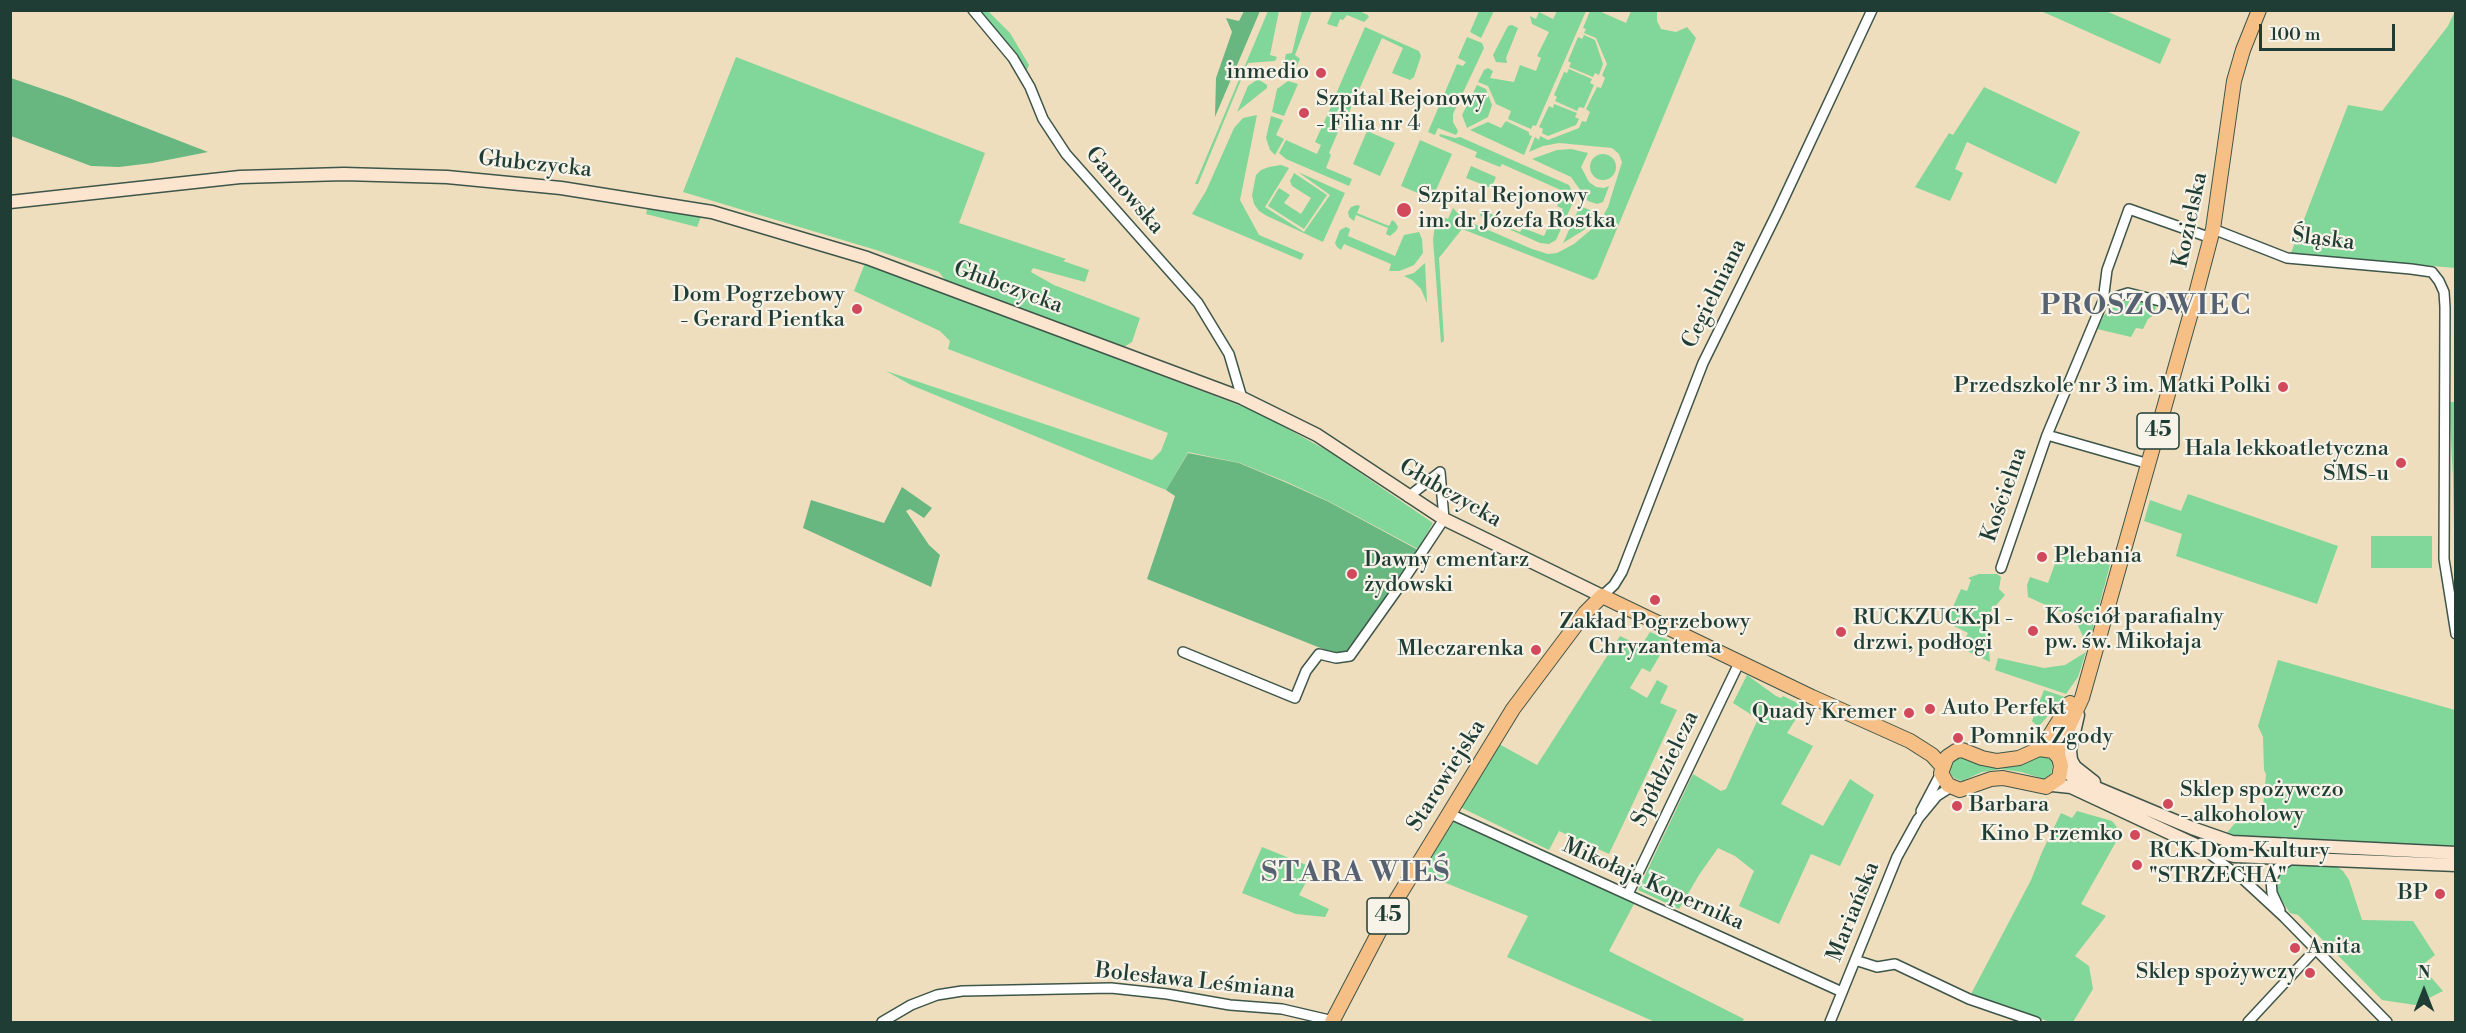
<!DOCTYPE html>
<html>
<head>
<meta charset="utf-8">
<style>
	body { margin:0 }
	#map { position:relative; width:2466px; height:1033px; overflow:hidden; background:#efdebd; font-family:"Libre Bodoni",serif }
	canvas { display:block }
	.frame { position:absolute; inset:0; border:12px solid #1f3d34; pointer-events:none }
	.north { position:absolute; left:2394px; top:961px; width:60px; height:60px; -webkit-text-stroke:4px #f7f3e8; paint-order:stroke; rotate:0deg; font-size:16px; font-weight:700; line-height:24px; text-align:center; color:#1f3d34 }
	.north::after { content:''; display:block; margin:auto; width:21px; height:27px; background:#1f3d34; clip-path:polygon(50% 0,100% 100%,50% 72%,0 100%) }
	.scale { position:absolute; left:2259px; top:24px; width:136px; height:27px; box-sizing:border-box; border:3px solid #1f3d34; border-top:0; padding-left:8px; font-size:18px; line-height:21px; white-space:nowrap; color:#1f3d34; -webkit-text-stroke:4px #f7f3e8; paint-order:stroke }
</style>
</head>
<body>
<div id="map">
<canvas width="2466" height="1033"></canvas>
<div class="frame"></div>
<div class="north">N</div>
<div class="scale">100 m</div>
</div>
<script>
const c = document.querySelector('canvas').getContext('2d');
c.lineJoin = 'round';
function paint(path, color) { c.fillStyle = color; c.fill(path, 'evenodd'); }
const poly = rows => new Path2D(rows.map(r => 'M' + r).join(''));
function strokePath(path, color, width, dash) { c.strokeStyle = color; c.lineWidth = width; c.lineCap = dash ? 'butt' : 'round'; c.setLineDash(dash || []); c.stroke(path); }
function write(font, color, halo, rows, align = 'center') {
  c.font = font + ' "Libre Bodoni",serif'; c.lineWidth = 4.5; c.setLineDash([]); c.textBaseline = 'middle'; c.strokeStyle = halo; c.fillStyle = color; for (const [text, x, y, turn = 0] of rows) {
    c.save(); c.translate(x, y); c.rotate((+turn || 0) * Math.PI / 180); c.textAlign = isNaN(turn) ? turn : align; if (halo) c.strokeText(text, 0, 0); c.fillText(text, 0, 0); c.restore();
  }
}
paint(poly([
	[1333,10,1359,11,1368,15,1369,17,1364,22,1347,15,1343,20,1340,19,1337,27,1327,24],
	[975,11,988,11,1010,33,1029,65,1026,72],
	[1268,11,1279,11,1270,55,1277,57,1275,61,1248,63,1198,184,1195,184],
	[1302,11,1312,11,1295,55,1300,59,1295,69,1286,70,1283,67,1286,54,1292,53],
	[1479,11,1494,11,1481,38,1470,32],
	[1557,11,1586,11,1536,126,1533,125,1531,129,1508,119,1511,111,1496,104,1488,86,1478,82,1484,70,1488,68,1493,71,1490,78,1514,82,1520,65,1536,71,1541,58,1537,56,1549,32,1532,24,1530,16,1536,19,1539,12,1553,19],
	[1590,11,1599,11,1626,23,1631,11,1657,11,1657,21,1661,29,1676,32,1687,27,1696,38,1597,277,1593,280,1462,229,1439,258,1444,341,1441,343,1433,240,1435,224,1438,215,1448,219,1453,208,1463,219,1532,249,1548,254,1557,253,1574,244,1599,223,1608,207,1622,162,1619,154,1612,148,1559,143,1543,146,1529,152,1535,137,1539,140,1540,136,1548,140,1579,128,1582,121,1586,122,1590,112,1586,109,1597,87,1601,88,1605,78,1602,75,1607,64,1596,38,1584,33,1586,29,1583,28],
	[2041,11,2106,11,2171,39,2160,64],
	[2455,11,2455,268,2291,253,2348,105,2382,111,2448,26],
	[1512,25,1518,28,1506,58,1507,63,1496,62,1493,55,1508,26],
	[1365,27,1419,51,1421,56,1414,77,1410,80,1392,73,1403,48,1382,38,1354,101,1336,94],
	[1584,35,1595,40,1603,64,1599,75,1595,73,1593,77,1569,67,1571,63,1568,61,1578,37,1582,39],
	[1467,37,1482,43,1484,48,1453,114,1453,122,1458,131,1456,135,1438,128,1435,135,1428,132,1457,64,1463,66,1466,62,1458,58],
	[736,57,985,153,959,223,1066,259,1063,261,1089,270,1085,282,1033,268,1031,272,1054,285,1140,318,1132,342,1124,347,946,281,939,272,876,250,683,192],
	[1569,69,1592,79,1590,83,1594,85,1584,108,1579,107,1577,111,1555,101,1557,97,1554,95,1564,72,1567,73],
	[1258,79,1267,85,1267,88,1237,112,1248,86],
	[1288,81,1298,84,1284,116,1272,112,1277,89],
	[1477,85,1486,89,1492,105,1488,117,1467,128,1462,115],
	[1984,87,2080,132,2056,184,1967,142,1955,169,1963,173,1950,201,1915,187,1949,133,1953,135],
	[1335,98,1352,105,1349,113,1346,113,1329,153,1331,155,1326,168,1352,179,1349,186,1286,159,1279,153,1286,140,1317,154,1321,145,1315,142],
	[1554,104,1577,113,1575,117,1579,119,1576,125,1548,136,1542,133,1543,129,1539,127,1549,106,1553,108],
	[1257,115,1240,200,1259,235,1304,254,1301,260,1192,214,1206,191,1234,128,1243,118],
	[1271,116,1283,120,1276,135,1284,139,1275,155,1270,150,1266,138],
	[1506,121,1529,132,1529,135,1532,136,1524,155,1470,130,1488,122,1501,128],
	[1367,131,1395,143,1380,176,1353,164],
	[1440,134,1455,138,1460,137,1569,185,1575,198,1556,240,1549,244,1540,243,1482,217,1480,215,1482,210,1513,223,1512,229,1520,232,1523,228,1544,236,1555,211,1560,213,1563,209,1557,206,1563,191,1502,164,1500,167,1475,157,1477,152,1439,136],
	[1420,140,1452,154,1432,199,1401,186],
	[1571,149,1588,153,1581,167,1589,182,1596,187,1604,188,1609,186,1603,202,1597,204,1588,201,1571,177,1532,159,1557,150],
	'1590 167a13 13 0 1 1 26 0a13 13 0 1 1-26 0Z',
	[1281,165,1289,168,1265,207,1304,232,1330,195,1298,172,1345,193,1323,242,1267,216,1259,211,1254,204,1252,195,1256,175,1261,170,1269,167],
	[1471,166,1496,177,1491,188,1466,178],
	[1294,173,1327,195,1304,229,1268,206,1279,188,1290,195,1284,203,1301,214,1311,198,1292,186,1290,181],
	[1357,205,1360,206,1357,213,1389,226,1392,220,1395,222,1398,227,1396,231,1390,236,1386,234,1388,228,1356,215,1354,221,1349,217,1348,212,1351,207],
	[648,206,702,214,697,227,646,214],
	[1580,206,1597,213,1584,230,1563,243],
	[1346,227,1350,229,1348,236,1395,256,1404,235,1419,232,1422,239,1423,253,1414,265,1407,268,1399,271,1389,271,1391,264,1344,244,1341,250,1337,247,1335,243,1340,230],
	[865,263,1257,412,1328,451,1433,523,1418,549,1330,502,1287,482,1240,463,1188,452,1166,490,911,385,886,371,1152,460,1161,451,1168,433,948,349,950,341,940,331,854,291],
	[1425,263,1427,303,1421,289,1412,280,1404,276,1414,273],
	[2136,299,2157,302,2154,315,2148,319,2143,329,2136,328,2131,337,2097,329,2104,315,2120,302],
	[2449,402,2456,402,2455,583,2453,477],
	[2188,494,2338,546,2317,604,2176,556,2182,534,2144,521,2150,500,2181,511],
	[2371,536,2432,536,2432,568,2371,568],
	[2062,544,2110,565,2089,643,2086,643,2076,621,2070,616,2028,597,2027,585,2030,577,2048,583],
	[1979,574,1997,574,2001,577,1999,589,2005,595,1986,617,1990,662,1961,648,1968,633,1946,622,1961,589,1967,591,1971,580,1968,578],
	[1650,632,1669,640,1650,672,1642,668,1630,688,1647,698,1657,680,1668,686,1660,703,1677,710,1609,854,1559,831,1549,850,1460,807,1499,744,1537,765,1620,636,1641,646],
	[2086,652,2078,677,2066,694,1995,670,1998,658,2044,668,2065,665],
	[2278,660,2455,710,2455,846,2261,839,2225,835,2236,822,2263,808,2266,774,2264,770,2263,737,2258,726],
	[1747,675,1776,696,1781,698,1783,696,1804,706,1787,733,1813,746,1781,804,1823,826,1850,779,1874,795,1840,866,1811,854,1779,924,1739,906,1754,871,1735,856,1718,848,1699,875,1679,909,1638,890,1693,774,1721,791,1726,789,1758,719,1733,703],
	[2044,690,2065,697,2038,727,2032,721],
	[2041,755,2050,759,2053,763,2051,774,2044,779,2021,772,2001,769,1982,772,1962,781,1954,778,1949,771,1949,765,1955,758],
	[2077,811,2112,821,2120,831,2114,838,2105,834,2117,840,2081,904,2106,916,2075,956,2089,966,2093,989,2073,1022,2050,1022,1971,994,2031,880,2042,852,2061,813,2072,818],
	[1453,822,1635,902,1609,951,1744,1019,1742,1022,1655,1022,1507,957,1528,916,1421,873],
	[1262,847,1314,868,1299,895,1329,909,1325,917,1296,914,1242,893],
	[2291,865,2336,866,2343,871,2349,880,2362,920,2413,921,2435,955,2421,966,2443,991,2415,1005,2382,1000,2298,915,2290,913,2277,893,2275,883,2283,869]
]), '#81d699');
paint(poly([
	[1244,11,1260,11,1215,117,1216,78,1232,32,1226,18,1239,21],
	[11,78,69,98,208,152,152,163,119,167,91,166,11,136],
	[1188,453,1239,463,1287,483,1329,502,1418,550,1347,654,1339,655,1328,651,1147,579,1175,496,1166,490],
	[902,487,932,508,924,518,910,509,906,511,929,545,940,555,931,587,803,528,811,500,884,523]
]), '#68b781');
const street = poly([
	[973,10,1013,58,1030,87,1043,119,1066,154,1198,303,1229,354,1242,398],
	[2213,229,2287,258,2411,269,2432,272,2439,281,2444,292,2445,307,2444,559,2456,634],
	[2103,301,2107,270,2129,209,2211,238],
	[2047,435,2103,301,2128,293,2192,309],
	[1408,497,1440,472],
	[2001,568,2047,435,2149,464],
	[1602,596,1614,585,1622,572,1703,363,1778,211,1872,10],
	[1183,652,1295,698,1306,671,1319,654,1336,658,1350,656,1397,590,1444,519,1440,472],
	[1921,811,1941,773],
	[1448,813,1842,992],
	[2206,851,2244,880,2284,917,2387,1022],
	[1628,894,1740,661],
	[2280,910,2272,893,2271,879,2278,868,2291,859],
	[1855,960,1877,967,1895,964,1969,999,2036,1022],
	[882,1022,911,1005,937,995,962,991,1111,988,1167,994,1230,1005,1282,1009,1329,1020],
	[1830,1022,1897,857,1918,819,1937,796,1951,787],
	[2248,1022,2315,950]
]);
const secondary = poly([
	[10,202,240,177,344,174,447,177,561,188,712,212,867,258,1242,398,1317,435,1444,519,1602,596],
	[2078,715,2070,750,2071,760,2075,767,2094,782],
	[2061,766,2075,779,2192,828,2232,842,2456,853],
	[2052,785,2071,787,2202,848,2234,856,2456,865]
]);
const primary = poly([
	[2042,748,2070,703],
	[2039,749,2053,751,2059,758,2061,766,2059,778,2046,787,2003,778,1991,779,1960,790,1948,785,1941,773,1947,757,1956,751,1962,750,1982,758,1997,761,2019,758,2039,749],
	[2056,754,2082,698,2192,309,2213,229,2234,81,2243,50,2259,10],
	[1332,1022,1392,907,1513,709,1585,613,1602,596,1812,697,1910,741,1932,755,1942,766]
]);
strokePath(street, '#3e5549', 12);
strokePath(secondary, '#3e5549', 15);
strokePath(primary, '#3e5549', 16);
strokePath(street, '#fff', 9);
strokePath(secondary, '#fbe5cf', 12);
strokePath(primary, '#f5bf86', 14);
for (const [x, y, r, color] of [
	[1321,73,6,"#d1495b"],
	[1304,113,6,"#d1495b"],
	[1404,210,8,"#d1495b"],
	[857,309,6,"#d1495b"],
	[2283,387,6,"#d1495b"],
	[2401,463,6,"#d1495b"],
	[2042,557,6,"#d1495b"],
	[1352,574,6,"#d1495b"],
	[1655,600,6,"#d1495b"],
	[2033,631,6,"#d1495b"],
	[1841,632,6,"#d1495b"],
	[1536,650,6,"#d1495b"],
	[1930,709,6,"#d1495b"],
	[1909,713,6,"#d1495b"],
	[1958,738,6,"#d1495b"],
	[2168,804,6,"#d1495b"],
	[1957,806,6,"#d1495b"],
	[2135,835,6,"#d1495b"],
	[2137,865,6,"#d1495b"],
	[2440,894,6,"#d1495b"],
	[2295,948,6,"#d1495b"],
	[2310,973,6,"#d1495b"]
]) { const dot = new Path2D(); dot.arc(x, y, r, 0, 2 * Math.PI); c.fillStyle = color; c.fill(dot); strokePath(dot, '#f7f3e8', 2); }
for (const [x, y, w] of [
	[2158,431,42],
	[1388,916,42]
]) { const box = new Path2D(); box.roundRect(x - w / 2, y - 18, w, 36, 4.5); c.fillStyle = '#f7f3e8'; c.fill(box); strokePath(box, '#1f3d34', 1.5); }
write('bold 21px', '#1f3d34', null, [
	["45",2158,431],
	["45",1388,916]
]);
write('22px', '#1f3d34', '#f7f3e8', [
	["inmedio",1309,73,"right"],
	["Szpital Rejonowy",1316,100],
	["- Filia nr 4",1316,125],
	["Szpital Rejonowy",1418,197],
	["im. dr Józefa Rostka",1418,222],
	["Dom Pogrzebowy",845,296,"right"],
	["- Gerard Pientka",845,321,"right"],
	["Przedszkole nr 3 im. Matki Polki",2271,387,"right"],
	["Hala lekkoatletyczna",2389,450,"right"],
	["SMS-u",2389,475,"right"],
	["Plebania",2054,557],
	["Dawny cmentarz",1364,561],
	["żydowski",1364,586],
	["Kościół parafialny",2045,618],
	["pw. św. Mikołaja",2045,643],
	["RUCKZUCK.pl -",1853,619],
	["drzwi, podłogi",1853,644],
	["Zakład Pogrzebowy",1655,623,"center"],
	["Chryzantema",1655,648,"center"],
	["Mleczarenka",1524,650,"right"],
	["Auto Perfekt",1942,709],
	["Quady Kremer",1897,713,"right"],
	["Pomnik Zgody",1970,738],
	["Sklep spożywczo",2180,791],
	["- alkoholowy",2180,816],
	["Barbara",1969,806],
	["Kino Przemko",2123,835,"right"],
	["RCK Dom Kultury",2149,852],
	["\"STRZECHA\"",2149,877],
	["BP",2428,894,"right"],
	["Anita",2307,948],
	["Sklep spożywczy",2298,973,"right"]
], 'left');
write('22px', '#1f3d34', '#f7f3e8', [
	["Głubczycka",535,165,6],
	["Gamowska",1124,191,49],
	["Kozielska",2191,220,-78],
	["Śląska",2323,240,7],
	["Głubczycka",1008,288,20],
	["Cegielniana",1715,294,-64],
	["Głubczycka",1450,494,30],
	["Kościelna",2005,495,-71],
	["Spółdzielcza",1666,769,-64],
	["Starowiejska",1447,776,-58],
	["Mikołaja Kopernika",1653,885,24],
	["Mariańska",1854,912,-68],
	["Bolesława Leśmiana",1195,982,6]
]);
c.letterSpacing = '1.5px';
write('bold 28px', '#566171', '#f7f3e8', [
	["PROSZOWIEC",2146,307],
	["STARA WIEŚ",1356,874]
]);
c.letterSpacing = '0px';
</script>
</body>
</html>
